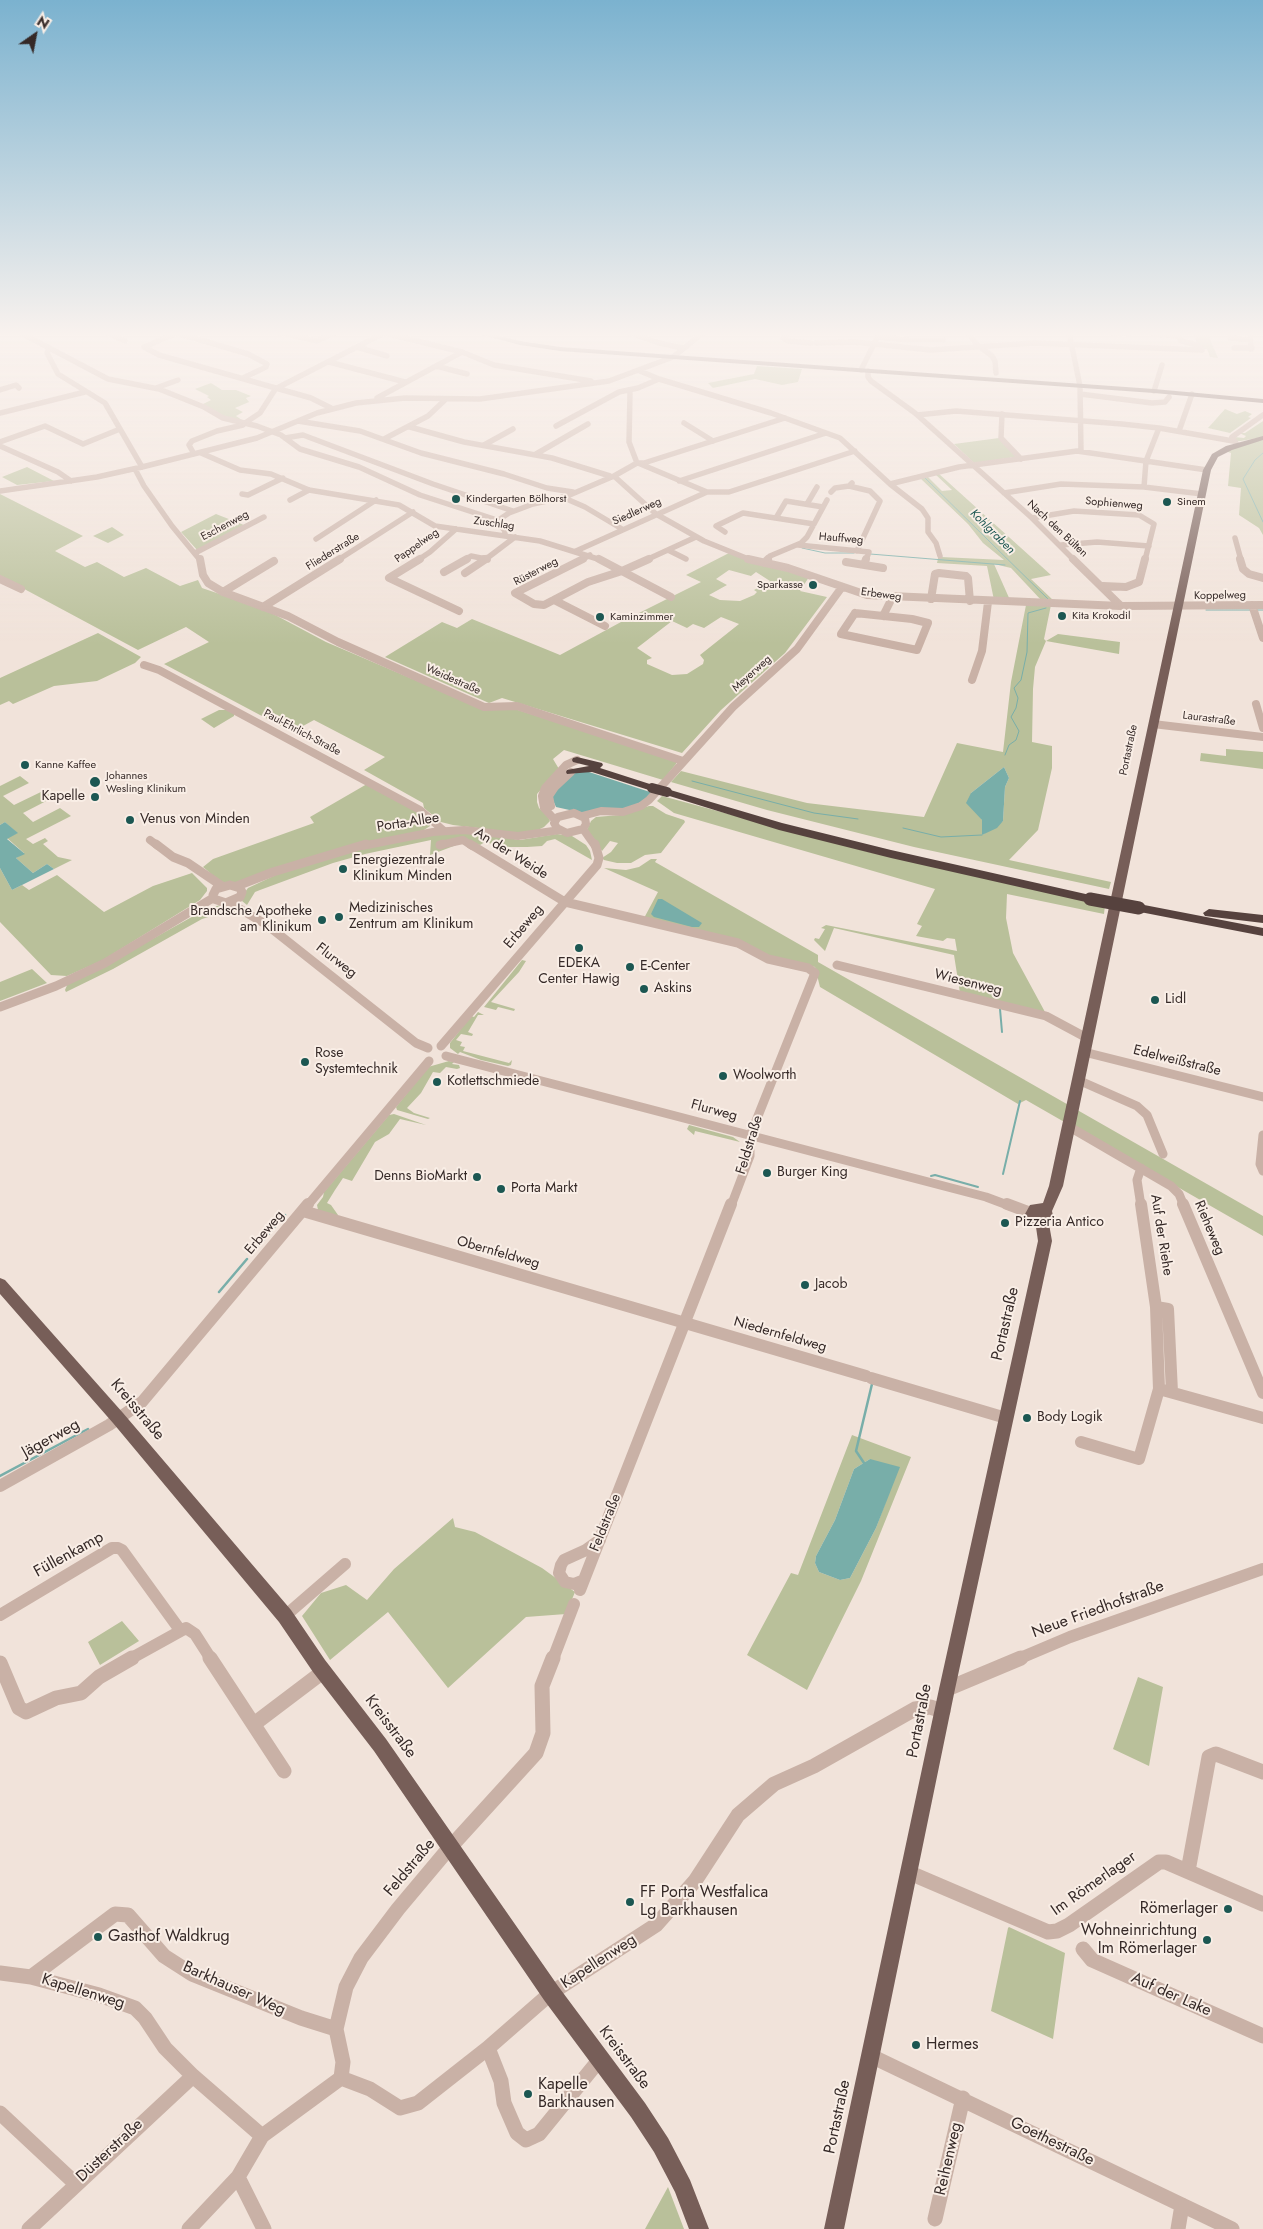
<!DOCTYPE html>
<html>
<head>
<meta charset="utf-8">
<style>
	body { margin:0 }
	#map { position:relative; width:1263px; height:2229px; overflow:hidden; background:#f1e3da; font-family:Jost,sans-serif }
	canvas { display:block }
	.north { position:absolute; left:10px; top:10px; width:50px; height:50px; -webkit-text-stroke:4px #f9eee6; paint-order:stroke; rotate:33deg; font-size:14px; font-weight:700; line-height:20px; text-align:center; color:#352927 }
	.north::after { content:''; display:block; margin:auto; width:18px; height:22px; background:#352927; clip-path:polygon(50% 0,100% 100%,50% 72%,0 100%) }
</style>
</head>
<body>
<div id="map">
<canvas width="1263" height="2229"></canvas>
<div class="north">N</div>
</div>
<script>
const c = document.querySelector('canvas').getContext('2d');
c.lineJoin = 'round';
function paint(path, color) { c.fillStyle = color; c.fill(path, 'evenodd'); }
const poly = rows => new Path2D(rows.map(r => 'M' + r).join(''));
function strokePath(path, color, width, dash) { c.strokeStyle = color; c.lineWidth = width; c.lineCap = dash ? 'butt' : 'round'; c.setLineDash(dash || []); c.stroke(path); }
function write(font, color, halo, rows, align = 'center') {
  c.font = font + ' Jost,sans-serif'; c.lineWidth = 4; c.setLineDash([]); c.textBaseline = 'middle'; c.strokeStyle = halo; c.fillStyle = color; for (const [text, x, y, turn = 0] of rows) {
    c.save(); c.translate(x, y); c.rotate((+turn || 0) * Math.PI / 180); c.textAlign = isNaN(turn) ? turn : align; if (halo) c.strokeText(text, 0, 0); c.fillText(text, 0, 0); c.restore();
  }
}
paint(poly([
	[1194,332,1207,332,1218,358,1210,357,1207,349,1203,349,1197,344],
	[757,366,802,369,798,382,782,385,755,379,713,388,708,383,754,374],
	[211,383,222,390,236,390,251,396,246,398,249,402,235,408,243,412,236,416,242,420,224,417,201,405,211,400,207,397,209,396,195,389],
	[1225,409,1237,414,1245,411,1252,414,1248,417,1251,418,1230,433,1208,428],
	[1263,421,1263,437,1241,441,1237,441,1234,437,1244,438,1246,436,1239,433,1245,433],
	[999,438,1016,457,974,463,954,444],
	[1263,439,1263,535,1259,528,1239,515,1241,488,1228,486,1231,453,1225,451],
	[27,467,54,481,17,485,2,477],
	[938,473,1051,575,1031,579,1054,601,1042,601,1011,568,994,564,1010,600,994,600,987,566,937,563,938,558,941,557,1004,560,983,543,968,524,920,478,927,476,942,491,952,490,935,474],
	[0,494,83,536,55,551,85,567,97,562,124,577,146,568,180,586,198,580,202,588,264,609,326,642,485,710,515,709,676,761,676,764,663,780,564,750,553,759,559,769,537,794,537,802,539,808,547,815,550,821,544,827,536,831,519,833,453,825,441,822,424,808,423,803,364,770,385,757,314,720,292,732,164,664,209,642,186,627,138,650,0,576],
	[216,514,244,525,198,551,181,532],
	[112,527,124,535,108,543,93,536],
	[729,553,809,577,800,591,827,597,785,653,721,710,682,753,502,698,489,703,385,657,442,622,457,628,472,619,560,655,621,622,701,582,686,575],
	[729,570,751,576,756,572,770,581,754,590,757,592,754,595,740,601,720,600,709,595,727,585,716,579],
	[721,617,739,624,700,655,704,660,703,664,687,674,672,675,647,664,647,660,652,658,637,648,672,621,687,628,693,624,704,628],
	[1026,605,1051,605,1044,639,1046,641,1058,634,1120,642,1119,654,1046,641,1035,667,1033,689,1032,742,1052,746,1052,768,1038,830,1009,860,1111,882,1109,889,914,847,767,810,671,782,681,771,807,803,924,817,957,743,1003,752,1011,682],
	[1004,767,1009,778,1005,787,1003,821,982,835,982,820,971,793],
	[98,633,141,657,135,663,97,681,54,686,13,704,9,701,0,705,0,678],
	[219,710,228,710,234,713,234,716,214,728,201,719],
	[1226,749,1263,752,1263,769,1200,761,1201,753,1226,756],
	[20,776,29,783,3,796,14,805,45,790,54,797,23,813,33,822,60,808,71,816,26,839,33,844,45,838,48,841,43,844,58,857,72,860,54,869,47,864,33,873,16,858,24,853,7,838,17,833,5,822,0,825,0,786],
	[367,784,424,815,430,826,424,830,242,883,222,883,203,867,213,859,314,823,310,817],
	[662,796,869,852,1105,905,1104,914,1007,894,1006,918,1013,953,1045,1012,960,993,954,955,834,928,825,951,814,940,815,938,819,939,825,929,821,928,826,925,957,951,955,939,947,938,943,941,916,936,922,926,917,924,935,889,674,813,657,801],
	[649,806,653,806,666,814,684,820,685,822,661,853,645,855,631,863,617,863,604,860,602,858,611,852,618,843,610,841,602,851,587,830,591,821,596,817,620,815],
	[447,832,482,834,520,840,557,834,572,836,586,845,590,851,592,860,555,839,547,841,542,846,527,847,504,847,485,842,480,845,467,841,430,855,431,840,365,854,333,863,260,890,255,892,247,905,242,901,245,892,248,888,282,872,369,846],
	[651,859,657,859,655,862,818,955,818,962,1263,1216,1263,1236,1026,1100,1018,1104,820,987,815,967,768,956,643,920,658,892,604,868,626,870,639,867],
	[0,868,12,890,22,885,29,890,57,875,104,912,153,886,192,873,207,888,207,891,200,900,103,960,67,976,51,975,0,922],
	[224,904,238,912,224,912,202,919,113,969,66,992,65,990,68,983,104,966,206,909],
	[522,960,526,961,519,972,491,1002,515,1009,514,1011,498,1007,496,1010,484,1007],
	[32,969,47,983,0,1001,0,982],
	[478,1012,484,1015,478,1015,468,1032,473,1034,472,1036,461,1034,456,1040,462,1042,460,1046,465,1047,463,1051,509,1063,512,1060,511,1065,508,1066,481,1060,460,1052,458,1054,450,1048,450,1043,471,1016,474,1017],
	[449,1061,454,1062,452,1064,459,1065,460,1068,457,1069,446,1067,440,1073,433,1072,421,1093,407,1108,414,1113,430,1118,428,1119,397,1110,396,1107,428,1067],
	[394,1114,426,1125,400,1119,389,1134,375,1142,352,1181,343,1178,335,1190,327,1203,331,1205,338,1215,335,1217,318,1210,317,1205,323,1197,324,1192,389,1115],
	[689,1125,733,1137,740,1142,695,1131,694,1135,687,1129],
	[852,1435,911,1457,861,1581,807,1690,747,1655,791,1573,798,1575],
	[870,1459,886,1501,876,1528,850,1578,840,1580,819,1572,815,1563,816,1556,835,1520,854,1469],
	[453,1518,455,1527,475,1532,542,1568,575,1592,566,1614,526,1617,448,1688,388,1612,330,1660,302,1616,321,1593,346,1585,367,1600,394,1569],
	[122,1621,139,1641,100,1665,88,1642],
	[1138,1677,1163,1687,1149,1766,1113,1749],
	[1009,1927,1065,1953,1053,2039,991,2011,1008,1928],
	[668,2187,684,2229,645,2229]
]), '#b9c09a');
paint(poly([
	[1004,767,1009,778,1005,787,1003,821,997,828,982,835,982,820,966,803,971,793],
	[584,771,589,772,653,793,643,801,628,808,583,813,556,807,552,798,554,793,572,774],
	[5,822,18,833,7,839,25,854,16,858,33,873,47,864,54,869,12,890,0,868,0,825],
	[658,899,662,899,702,923,699,927,692,927,654,917,651,914],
	[870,1459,900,1467,876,1528,850,1578,840,1580,819,1572,815,1563,816,1556,835,1520,854,1469]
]), '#78aea9');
strokePath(poly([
	[1263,453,1255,460,1243,479,1263,522],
	[925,478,1048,599],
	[802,548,825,553,854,553],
	[870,554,1005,565],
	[1206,610,1250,610],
	[1257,610,1263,610],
	[1005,755,1009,745,1016,740,1019,731,1011,717,1016,708,1018,698,1014,688,1021,680,1027,652,1028,613,1046,608],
	[692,781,814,813,858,819],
	[903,828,941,837,982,835]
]), '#78aea9', 1);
strokePath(poly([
	[1000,1009,1002,1032],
	[1003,1174,1020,1101],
	[931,1176,935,1175,978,1187]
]), '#78aea9', 2);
strokePath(poly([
	[258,1246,285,1215],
	[219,1292,247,1259],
	[864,1463,856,1451,872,1384],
	[0,1476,88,1429]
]), '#78aea9', 2.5);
strokePath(poly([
	[19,332,108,379,159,389,204,407,223,418,257,426,281,435,300,449,359,467,420,495,494,519,505,531,505,535],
	[106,332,125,341],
	[277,332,317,341,336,332],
	[380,332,462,352,494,365,591,381],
	[628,332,659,343,683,348],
	[687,332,700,335],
	[787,332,783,338,788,341,811,343],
	[968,332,976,344,992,356,995,361,996,373],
	[1069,332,1080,386,1081,451],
	[1177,332,1181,341,1197,345,1202,350],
	[1250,332,1251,349],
	[1113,333,1128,334],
	[1154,334,1178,336],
	[878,337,909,340,943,340],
	[1230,338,1250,340],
	[816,343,854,342,931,350,1034,343,1202,350],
	[357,347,387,356],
	[49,348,47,353,58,374,105,403,142,467],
	[1234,348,1252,348],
	[329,362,405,382],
	[436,366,467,374],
	[861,370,876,340],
	[640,371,659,379,771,413,840,438,890,484,922,509,928,518,928,532,936,543,940,556],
	[868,371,868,377,871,381,915,413,1032,518,1074,560],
	[243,378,266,367,267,364,248,354,177,333,144,347,159,355,311,398,331,408],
	[156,388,178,380],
	[277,388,384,333],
	[0,390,16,385,19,388],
	[628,390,630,393,629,442,637,463],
	[1154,391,1162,365],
	[1080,394,1152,403,1165,402,1169,397],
	[377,398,462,352],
	[0,413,85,392],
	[1002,414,1001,438,1021,459],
	[917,415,956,411,1122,424,1159,428,1233,441],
	[298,421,360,431,421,453,504,474,547,488,573,492],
	[245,423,260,413,276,388],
	[684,423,713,441],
	[556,426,619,392,638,388,659,379],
	[410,427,464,442,552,458,610,476],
	[1179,431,1192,394],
	[285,438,303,435,433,484,513,511],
	[384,439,428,416,446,399],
	[0,442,45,426,83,444,120,429],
	[1236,443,1232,437,1263,415],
	[484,445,513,429],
	[0,446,58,472,71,481],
	[201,453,240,470,271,474,309,490,399,505,435,526,540,541,601,560],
	[194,454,189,445,192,441,217,431,243,425],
	[536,454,588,424],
	[638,463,707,492,729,492,855,451],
	[135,469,144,486,172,526,200,560],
	[614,476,656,514,704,541,751,560],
	[679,481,826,433],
	[890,484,959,467,1077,451,1207,470],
	[849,486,870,491,880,501,857,551],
	[1144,487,1202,494],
	[0,491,97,477,142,467,257,438,317,413,356,403,405,398,480,399,609,381,673,357,704,332],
	[831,492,835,488,849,486,852,483],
	[1004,493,1061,484,1144,487,1146,461,1159,428],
	[242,494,248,495,283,478],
	[562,497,585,507,622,529],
	[290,500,309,490],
	[807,504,817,487],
	[776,518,786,501,823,507],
	[1032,518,1074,511,1139,515,1154,524,1145,560],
	[497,521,509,513,533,504,565,497,614,476,637,463,644,463,785,418],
	[725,532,716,526,743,513,814,524],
	[1235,538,1241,560],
	[316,539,376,500],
	[798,545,869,552,866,560],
	[1061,545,1097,542,1149,546],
	[668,550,686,559],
	[576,551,707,492],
	[195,553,264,517],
	[338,560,413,512],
	[418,560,430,552,456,529],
	[465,560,471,556,486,559,515,537],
	[581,560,590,555],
	[646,560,696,537],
	[767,560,770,556,801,543,807,537,827,500]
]), '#c9b1a6', 5.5);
strokePath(poly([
	[200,559,203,575,208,583,223,592,288,616,338,642,484,707,517,706,683,761],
	[420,559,389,578,459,611],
	[484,559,487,559],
	[583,559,515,593,534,604,544,605,588,582,622,571,649,559],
	[599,559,671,597],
	[748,559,788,568,867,595,1121,606,1263,605],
	[1073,559,1121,606],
	[1240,559,1243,569,1249,574,1263,578],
	[846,562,883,568],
	[764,563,768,559],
	[864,565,866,559],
	[444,572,467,559],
	[465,573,486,559],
	[0,579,21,589],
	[1103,586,1126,587,1139,582,1145,559],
	[223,592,274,561],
	[931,599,935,574,939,573,966,576,968,578,970,601],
	[554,600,605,626],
	[1252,605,1263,638],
	[263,607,340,559],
	[855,613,912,619,928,623,917,650,841,634,855,613],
	[883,616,892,598],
	[144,665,159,670,420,810,444,831],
	[972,680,982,651,988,602],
	[1256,704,1263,728],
	[1153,724,1263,737],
	[551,806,549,796,555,787,571,772],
	[574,813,585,818,586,824,583,829,567,833,557,828,554,823,558,817,574,813],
	[582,816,601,811,623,812,641,806,649,800,733,707,797,649,842,587],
	[555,820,544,808,542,796,545,788,566,765,577,760],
	[583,829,595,846],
	[150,840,158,846],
	[440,845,463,840,472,846],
	[362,846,433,832,464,830,518,836,560,830]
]), '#c9b1a6', 8);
strokePath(poly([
	[156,844,173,857,188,863,222,886],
	[470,844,565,902,738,943,768,959,808,968,815,973,750,1136,750,1156,731,1206],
	[440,845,443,844],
	[230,885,240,888,242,892,240,897,226,903,214,899,213,895,216,889,230,885],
	[237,886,273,872,366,844],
	[230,903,267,925,416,1043,428,1048],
	[837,965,1046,1016,1087,1038],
	[0,1007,56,986,105,963,213,898],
	[441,1046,597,865,599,858,595,844],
	[1084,1052,1263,1097],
	[446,1056,986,1197,1010,1206],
	[1078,1080,1137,1106,1147,1115,1163,1154],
	[1068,1126,1171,1186,1179,1194,1184,1206],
	[1263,1135,1260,1164,1263,1171],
	[307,1206,429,1061],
	[1141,1206,1137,1180,1141,1168]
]), '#c9b1a6', 9);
strokePath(poly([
	[1007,1204,1031,1213],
	[1141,1204,1156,1307,1159,1389,1263,1418],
	[1183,1204,1263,1393],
	[303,1211,866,1376],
	[1156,1307,1168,1309,1172,1392],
	[871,1378,1006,1418],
	[1081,1442,1139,1459,1159,1389],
	[0,1486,109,1425,142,1402,308,1204],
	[584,1580,574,1584,565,1582,559,1573,561,1565,564,1560,586,1550,600,1540],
	[580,1590,731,1204],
	[0,1615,112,1548,118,1548,122,1550,180,1630],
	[285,1616,345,1564],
	[130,1659,186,1628,195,1634,211,1659],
	[553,1659,574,1604],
	[1018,1659,1070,1637,1263,1569]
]), '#c9b1a6', 12);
strokePath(poly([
	[210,1658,284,1771],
	[0,1663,19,1708,26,1712,56,1698,81,1693,99,1677,132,1658],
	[947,1689,1021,1658],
	[254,1724,324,1671],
	[1188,1871,1209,1757,1216,1754,1263,1772],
	[910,1873,1048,1932,1057,1931,1069,1925,1159,1862,1166,1862,1263,1904],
	[1083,1949,1092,1960,1263,2036],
	[0,1973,31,1977,99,1995,135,2008,145,2018,165,2048,193,2076,262,2136],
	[31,1977,115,1914,128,1915,164,1956,192,1974,301,2018,336,2029,343,2062,341,2078],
	[336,2029,346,1987,361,1958,398,1909,445,1853,536,1753,543,1733,542,1686,553,1658],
	[488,2048,501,2081,504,2103,517,2133,526,2140,539,2134,600,2059],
	[871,2056,1232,2229],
	[341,2078,370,2089,400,2108,418,2103,488,2048,551,1993,656,1925,695,1881,738,1815,774,1784,814,1766,915,1709,930,1707,943,1711],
	[0,2113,76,2184],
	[238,2177,264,2229],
	[935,2219,963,2098],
	[29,2229,193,2076],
	[189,2229,238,2177,262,2136,341,2078],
	[1178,2229,1182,2205]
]), '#c9b1a6', 15);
paint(poly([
	[471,332,483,332,520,341,560,347,1154,389,1263,399,1263,403,1154,393,560,351,520,345,471,332],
	[1263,436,1263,440,1232,450,1218,457,1211,470,1063,1186,1052,1211,1053,1216,1049,1224,1052,1241,955,1689,844,2229,824,2229,939,1689,1038,1241,1036,1227,1029,1223,1025,1214,1030,1205,1043,1203,1049,1186,1203,470,1212,454,1226,446,1263,436],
	[0,1278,5,1280,123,1413,291,1610,325,1660,386,1739,558,1986,645,2103,668,2138,690,2180,709,2229,689,2229,675,2192,654,2152,631,2117,544,2000,374,1751,313,1672,279,1622,113,1423,0,1294,0,1278]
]), '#775e58');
paint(poly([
	[577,757,602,763,603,765,600,768,656,786,658,788,652,791,592,772,567,774,566,772,567,770,589,766,573,762,572,760,573,758,577,757],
	[667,789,782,823,891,850,1090,895,1096,899,1090,903,891,858,779,830,663,794,661,792,667,789],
	[1139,904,1263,928,1263,936,1135,911,1133,908,1139,904],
	[1209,909,1263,915,1263,923,1205,916,1203,913,1209,909]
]), '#56423e');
strokePath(poly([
	[652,788,667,792]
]), '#56423e', 10);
strokePath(poly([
	[1090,899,1139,908]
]), '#56423e', 13);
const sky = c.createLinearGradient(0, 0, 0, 644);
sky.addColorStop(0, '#7bb2cf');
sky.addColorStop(0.52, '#f9f2ee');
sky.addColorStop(1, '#f9f2ee00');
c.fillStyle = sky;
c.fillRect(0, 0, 1263, 644);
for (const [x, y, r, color] of [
	[456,499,5,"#1c5752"],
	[1167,502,5,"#1c5752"],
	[813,585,5,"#1c5752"],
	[1062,616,5,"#1c5752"],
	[600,617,5,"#1c5752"],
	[25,765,5,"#1c5752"],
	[95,782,6,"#1c5752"],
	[95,797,5,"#1c5752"],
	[130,820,5,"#1c5752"],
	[343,869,5,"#1c5752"],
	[339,917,5,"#1c5752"],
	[322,920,5,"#1c5752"],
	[579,948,5,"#1c5752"],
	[630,967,5,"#1c5752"],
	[644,989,5,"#1c5752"],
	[1155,1000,5,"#1c5752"],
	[305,1062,5,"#1c5752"],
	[723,1076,5,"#1c5752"],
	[437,1082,5,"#1c5752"],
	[767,1173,5,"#1c5752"],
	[477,1177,5,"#1c5752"],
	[501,1189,5,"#1c5752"],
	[1005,1223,5,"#1c5752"],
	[805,1285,5,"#1c5752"],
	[1027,1418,5,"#1c5752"],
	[630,1902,5,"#1c5752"],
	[1228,1909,5,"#1c5752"],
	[98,1937,5,"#1c5752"],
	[1207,1940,5,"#1c5752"],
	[916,2045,5,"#1c5752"],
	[528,2094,5,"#1c5752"]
]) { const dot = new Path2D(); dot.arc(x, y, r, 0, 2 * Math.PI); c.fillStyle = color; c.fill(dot); strokePath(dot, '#f9eee6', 2); }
write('11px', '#352927', '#f9eee6', [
	["Kindergarten Bölhorst",466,499],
	["Sinem",1177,502],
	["Sparkasse",803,585,"right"],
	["Kita Krokodil",1072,616],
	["Kaminzimmer",610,617],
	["Kanne Kaffee",35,765],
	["Johannes",106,776],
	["Wesling Klinikum",106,789]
], 'left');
write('11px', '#352927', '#f9eee6', [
	["Sophienweg",1114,504,5],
	["Siedlerweg",637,512,-24],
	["Zuschlag",494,524,8],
	["Eschenweg",225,526,-28],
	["Nach den Bülten",1057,529,43],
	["Hauffweg",841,539,5],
	["Pappelweg",417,546,-35],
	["Fliederstraße",333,552,-32],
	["Rüsterweg",536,572,-28],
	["Erbeweg",881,595,8],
	["Koppelweg",1220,596,-1],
	["Meyerweg",752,674,-42],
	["Weidestraße",453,680,24],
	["Laurastraße",1209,719,7],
	["Paul-Ehrlich-Straße",302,733,28],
	["Portastraße",1129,750,-78]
]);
write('italic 12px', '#1c5752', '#f9eee6', [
	["Kohlgraben",992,532,45]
]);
write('14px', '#352927', '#f9eee6', [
	["Kapelle",85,797,"right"],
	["Venus von Minden",140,820],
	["Energiezentrale",353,861],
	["Klinikum Minden",353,877],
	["Medizinisches",349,909],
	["Zentrum am Klinikum",349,925],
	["Brandsche Apotheke",312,912,"right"],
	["am Klinikum",312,928,"right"],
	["EDEKA",579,964,"center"],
	["Center Hawig",579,980,"center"],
	["E-Center",640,967],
	["Askins",654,989],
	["Lidl",1165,1000],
	["Rose",315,1054],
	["Systemtechnik",315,1070],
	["Woolworth",733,1076],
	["Kotlettschmiede",447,1082],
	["Burger King",777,1173],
	["Denns BioMarkt",467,1177,"right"],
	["Porta Markt",511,1189],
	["Pizzeria Antico",1015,1223],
	["Jacob",815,1285],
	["Body Logik",1037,1418]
], 'left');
write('14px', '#352927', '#f9eee6', [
	["Porta-Allee",408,823,-9],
	["An der Weide",511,854,32],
	["Erbeweg",524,927,-50],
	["Flurweg",336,961,38],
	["Wiesenweg",968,983,14],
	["Edelweißstraße",1177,1061,14],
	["Flurweg",714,1111,15],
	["Feldstraße",750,1145,-73],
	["Rieheweg",1209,1228,67],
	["Erbeweg",265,1233,-50],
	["Auf der Riehe",1161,1235,81],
	["Obernfeldweg",498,1253,16],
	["Niedernfeldweg",780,1335,16],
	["Feldstraße",606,1523,-68]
]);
write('16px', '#352927', '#f9eee6', [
	["Portastraße",1006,1324,-77],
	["Kreisstraße",137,1410,50],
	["Jägerweg",51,1439,-29],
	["Füllenkamp",69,1555,-29],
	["Neue Friedhofstraße",1098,1610,-20],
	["Portastraße",920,1721,-79],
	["Kreisstraße",390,1727,53],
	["Feldstraße",410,1868,-50],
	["Im Römerlager",1094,1884,-35],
	["Kapellenweg",599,1962,-33],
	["Barkhauser Weg",234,1989,24],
	["Kapellenweg",83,1992,17],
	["Auf der Lake",1171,1995,24],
	["Kreisstraße",624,2058,53],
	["Portastraße",838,2117,-78],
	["Goethestraße",1052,2142,26],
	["Düsterstraße",110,2151,-43],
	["Reihenweg",949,2159,-77]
]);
write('16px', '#352927', '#f9eee6', [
	["FF Porta Westfalica",640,1893],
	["Lg Barkhausen",640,1911],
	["Römerlager",1218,1909,"right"],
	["Wohneinrichtung",1197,1931,"right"],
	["Im Römerlager",1197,1949,"right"],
	["Gasthof Waldkrug",108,1937],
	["Hermes",926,2045],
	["Kapelle",538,2085],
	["Barkhausen",538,2103]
], 'left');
</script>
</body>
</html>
